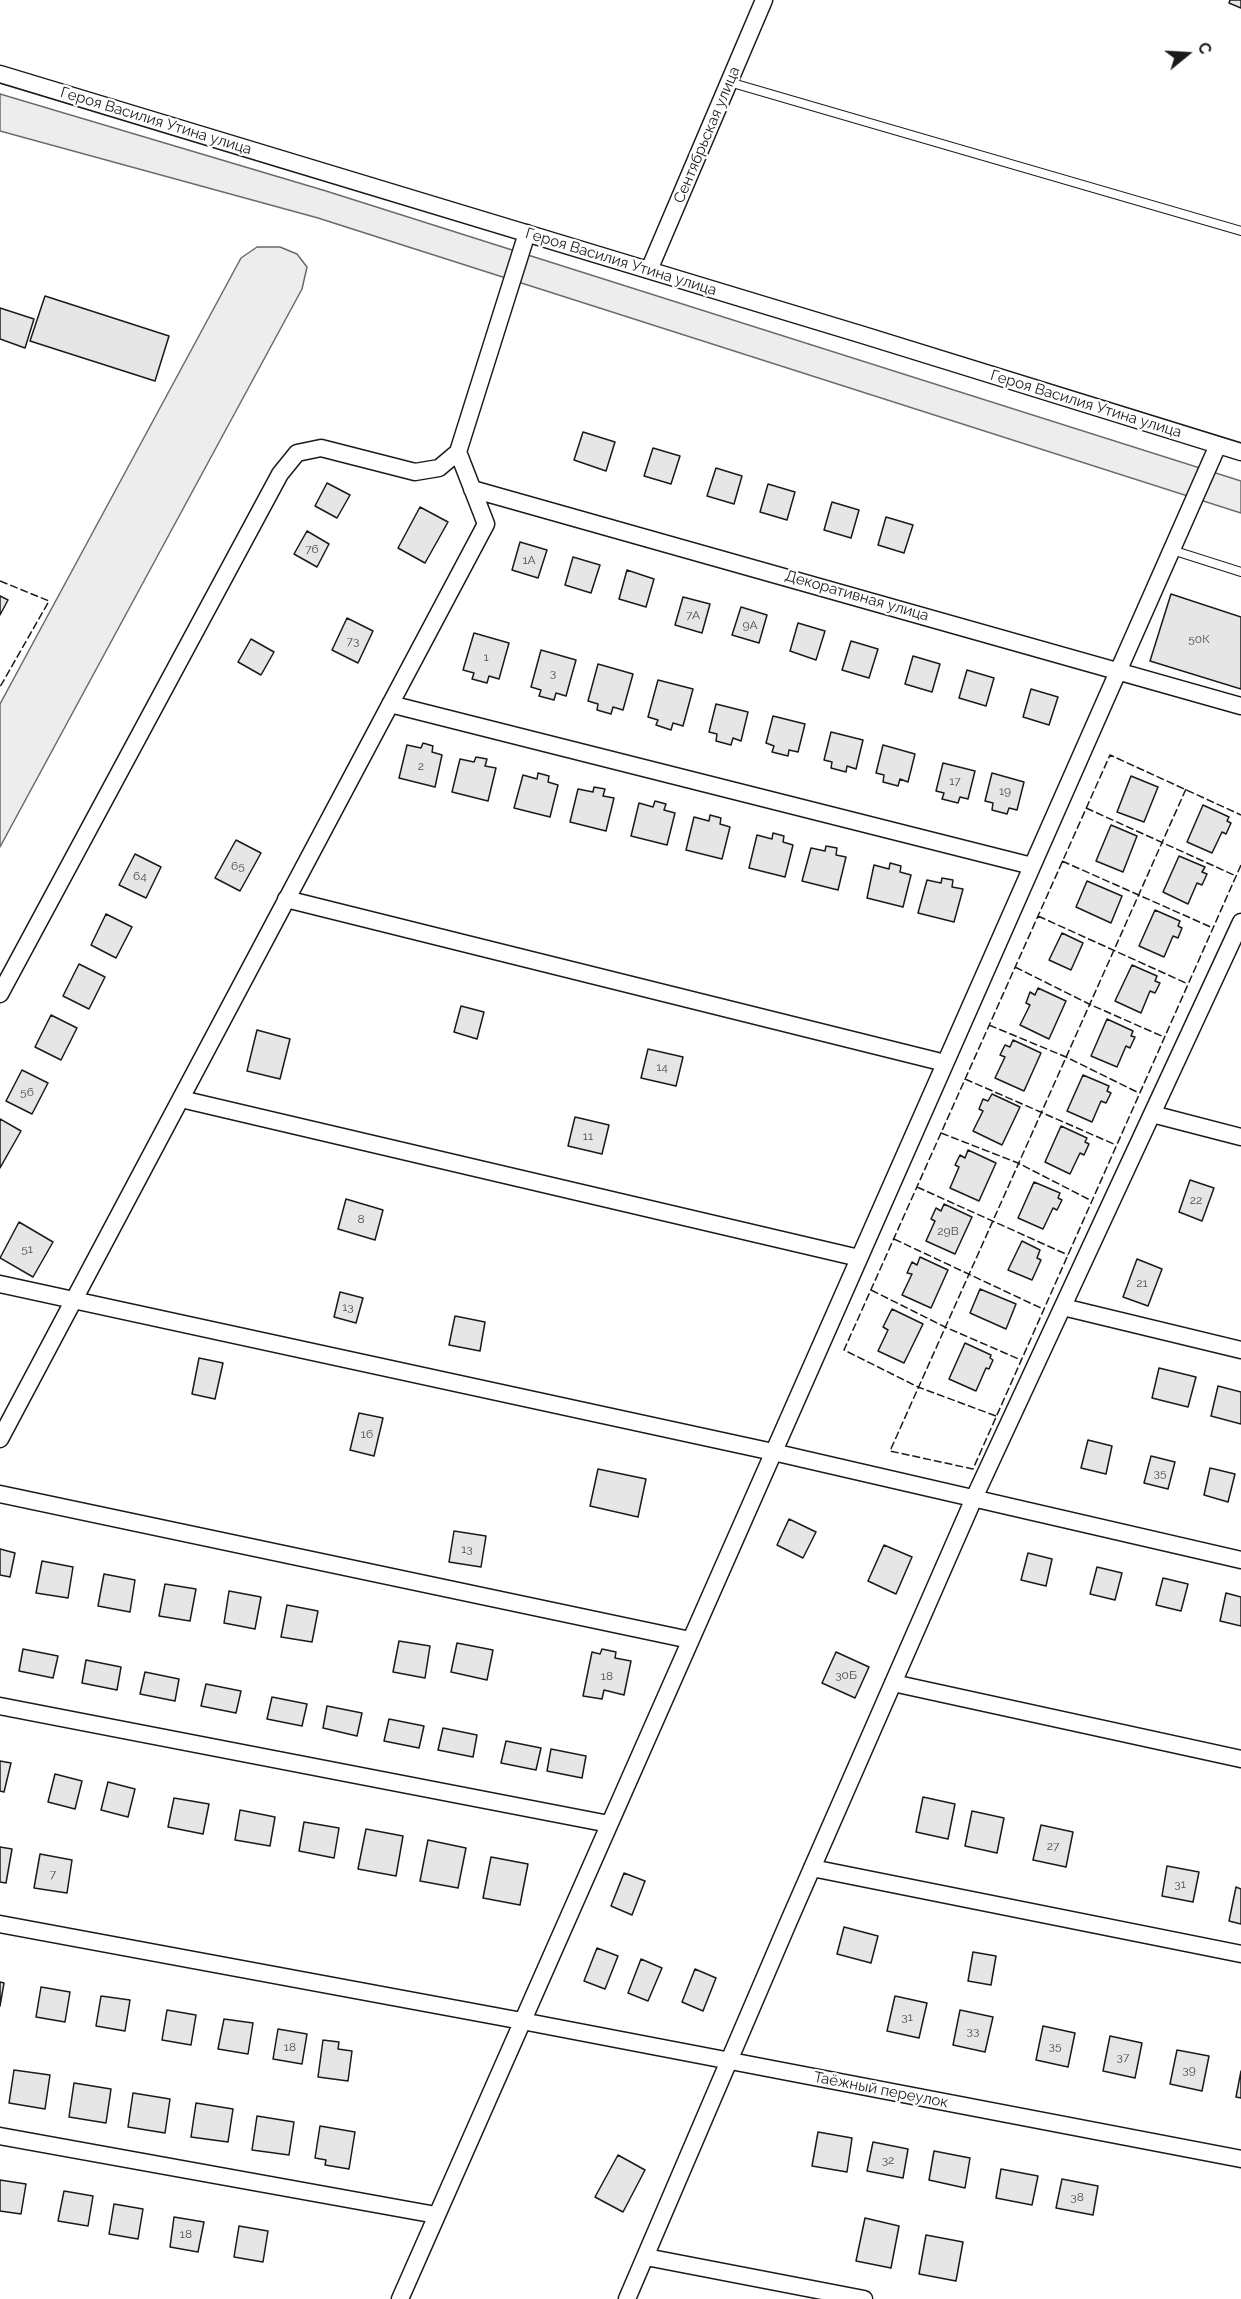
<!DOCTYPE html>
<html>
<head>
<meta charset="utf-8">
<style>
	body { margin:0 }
	#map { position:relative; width:1241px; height:2299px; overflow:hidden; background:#fff; font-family:Raleway,sans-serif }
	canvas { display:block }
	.north { position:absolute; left:1157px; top:24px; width:60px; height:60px; -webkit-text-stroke:4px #fff; paint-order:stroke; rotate:72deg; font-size:16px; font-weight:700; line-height:24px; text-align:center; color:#1a1a1a }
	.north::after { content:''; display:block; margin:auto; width:21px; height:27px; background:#1a1a1a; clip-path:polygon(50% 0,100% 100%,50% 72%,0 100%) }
</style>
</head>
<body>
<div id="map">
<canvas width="1241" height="2299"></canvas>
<div class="north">С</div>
</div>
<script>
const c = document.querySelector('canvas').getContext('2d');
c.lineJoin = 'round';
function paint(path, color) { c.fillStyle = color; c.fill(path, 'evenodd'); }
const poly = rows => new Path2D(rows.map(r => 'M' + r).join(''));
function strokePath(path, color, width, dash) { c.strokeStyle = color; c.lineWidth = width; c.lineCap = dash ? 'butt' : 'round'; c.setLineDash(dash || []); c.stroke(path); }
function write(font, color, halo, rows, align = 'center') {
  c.font = font + ' Raleway,sans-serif'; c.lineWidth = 4.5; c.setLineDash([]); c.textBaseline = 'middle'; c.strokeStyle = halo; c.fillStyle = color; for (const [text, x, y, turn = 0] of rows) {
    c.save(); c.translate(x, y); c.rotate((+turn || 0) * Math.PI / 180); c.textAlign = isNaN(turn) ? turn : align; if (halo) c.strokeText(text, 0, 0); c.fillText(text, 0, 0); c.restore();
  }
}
const green = poly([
	[0,94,326,191,1241,481,1241,513,318,218,0,131,0,94],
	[257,247,280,247,297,254,307,267,302,289,0,847,0,704,241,258,257,247]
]);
paint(green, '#ededed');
strokePath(green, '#6a6a6a', 1.5);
const building = poly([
	[1230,0,1241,0,1241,8,1229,3,1230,0],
	[45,296,169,336,155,381,30,341,45,296],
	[0,308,34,319,25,348,0,339,0,308],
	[583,432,615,442,606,471,574,460,583,432],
	[653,448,680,456,671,484,644,476,653,448],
	[716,468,742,476,734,504,707,496,716,468],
	[327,483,350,495,337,518,315,506,327,483],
	[768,484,795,492,787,520,760,512,768,484],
	[832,502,859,510,851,538,824,530,832,502],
	[420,507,448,522,425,563,398,548,420,507],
	[886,517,913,525,904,553,878,545,886,517],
	[307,531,329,544,317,567,294,554,307,531],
	[520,542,547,550,538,578,512,570,520,542],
	[573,557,600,565,591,593,565,585,573,557],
	[627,570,654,579,646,607,619,599,627,570],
	[1171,594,1241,617,1241,689,1150,661,1171,594],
	[0,596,8,600,0,615,0,596],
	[683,597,710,604,702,633,675,625,683,597],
	[741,607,767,615,759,643,732,635,741,607],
	[347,618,373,631,358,663,332,650,347,618],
	[798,623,825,631,816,660,790,651,798,623],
	[474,633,509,643,499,679,489,676,487,683,472,679,474,673,463,670,474,633],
	[251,639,274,652,261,675,238,662,251,639],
	[851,641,878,649,869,678,842,670,851,641],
	[541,650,576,660,566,696,556,693,554,700,539,696,541,690,531,687,541,650],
	[913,656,940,664,932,692,905,684,913,656],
	[598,664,633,674,623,710,613,707,611,714,597,710,598,704,588,701,598,664],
	[967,670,994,678,986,706,959,698,967,670],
	[658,680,693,689,683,726,673,723,671,730,656,725,658,720,648,717,658,680],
	[1031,689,1058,697,1049,725,1023,717,1031,689],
	[716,704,748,712,741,741,733,738,731,745,716,741,717,734,709,732,716,704],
	[773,716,805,724,798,752,789,750,788,756,772,752,774,746,766,743,773,716],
	[831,732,863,740,856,769,847,766,846,772,831,768,832,762,824,760,831,732],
	[423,743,433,746,432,752,442,755,435,787,399,778,407,745,421,748,423,743],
	[883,745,915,754,908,782,900,779,898,786,883,782,884,775,876,773,883,745],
	[476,757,487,759,485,766,496,768,488,801,452,792,460,759,474,762,476,757],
	[943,763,975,771,968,799,960,797,958,803,942,799,944,793,936,791,943,763],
	[538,773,549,776,548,782,558,785,550,817,514,808,523,775,537,779,538,773],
	[992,773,1024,782,1017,810,1009,808,1007,814,992,810,993,803,985,801,992,773],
	[1131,776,1158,787,1144,822,1117,812,1131,776],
	[594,787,605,789,603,796,614,798,606,831,570,822,578,789,593,792,594,787],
	[655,801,666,804,664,810,675,813,667,845,631,836,639,803,653,807,655,801],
	[1203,805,1229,817,1227,821,1231,823,1226,834,1222,832,1212,853,1187,842,1203,805],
	[710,815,721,818,720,824,730,827,722,859,686,850,694,817,709,821,710,815],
	[1111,825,1137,836,1123,872,1096,861,1111,825],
	[773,833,784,836,783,842,793,845,785,877,749,868,757,835,772,839,773,833],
	[236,840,261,853,240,891,215,878,236,840],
	[826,846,837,848,836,855,846,857,838,890,802,881,811,848,825,851,826,846],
	[135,854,161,867,146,898,119,885,135,854],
	[1179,856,1205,867,1202,872,1207,874,1202,885,1197,883,1188,904,1163,892,1179,856],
	[890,863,901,866,900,872,911,875,903,907,867,898,874,865,889,869,890,863],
	[942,878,953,880,952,887,963,889,954,922,918,913,927,880,941,883,942,878],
	[1087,881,1122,896,1111,923,1076,907,1087,881],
	[1155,910,1180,921,1178,926,1182,928,1178,938,1173,936,1164,957,1139,946,1155,910],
	[106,914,132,927,116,958,91,945,106,914],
	[1062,933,1083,943,1071,970,1049,960,1062,933],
	[79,964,105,977,89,1009,63,996,79,964],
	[1132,965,1157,976,1155,981,1160,983,1155,993,1150,991,1141,1013,1115,1001,1132,965],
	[1038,988,1066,1001,1049,1039,1020,1025,1030,1005,1026,1003,1030,992,1035,995,1038,988],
	[461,1006,484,1012,477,1039,454,1032,461,1006],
	[51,1015,77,1028,61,1060,35,1047,51,1015],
	[1107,1019,1133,1031,1131,1036,1135,1037,1130,1048,1126,1046,1117,1067,1091,1056,1107,1019],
	[257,1030,290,1039,280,1079,247,1071,257,1030],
	[1013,1040,1041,1053,1024,1091,995,1078,1005,1057,1000,1055,1005,1045,1010,1047,1013,1040],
	[648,1049,683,1057,676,1086,641,1078,648,1049],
	[22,1070,48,1083,32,1114,6,1101,22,1070],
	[1083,1075,1109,1086,1107,1091,1111,1093,1106,1103,1101,1101,1092,1122,1067,1111,1083,1075],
	[992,1094,1020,1107,1002,1145,973,1131,983,1111,979,1109,983,1099,988,1101,992,1094],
	[575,1117,609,1125,602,1154,568,1146,575,1117],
	[0,1119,21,1131,0,1168,0,1119],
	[1061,1126,1087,1138,1085,1142,1089,1144,1084,1155,1080,1153,1070,1174,1045,1162,1061,1126],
	[968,1150,996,1163,979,1201,950,1188,959,1167,955,1165,960,1155,965,1158,968,1150],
	[1190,1180,1214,1188,1202,1221,1179,1212,1190,1180],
	[1034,1182,1060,1193,1058,1198,1062,1200,1057,1210,1053,1208,1043,1229,1018,1218,1034,1182],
	[346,1199,383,1210,375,1240,338,1229,346,1199],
	[944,1204,972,1217,955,1254,926,1241,935,1221,931,1219,936,1208,941,1211,944,1204],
	[19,1222,53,1242,33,1277,0,1258,19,1222],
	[1022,1241,1040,1250,1037,1258,1041,1260,1032,1280,1008,1270,1022,1241],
	[920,1257,948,1270,931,1308,902,1295,912,1274,907,1273,912,1262,917,1265,920,1257],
	[1137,1259,1162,1269,1148,1306,1123,1297,1137,1259],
	[980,1289,1016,1304,1006,1329,970,1313,980,1289],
	[340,1292,363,1298,356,1323,334,1317,340,1292],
	[892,1309,923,1324,904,1363,878,1351,888,1330,883,1327,892,1309],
	[455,1316,485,1322,480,1351,449,1345,455,1316],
	[965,1343,991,1355,990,1358,993,1360,989,1369,986,1368,976,1391,949,1379,965,1343],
	[199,1358,223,1363,215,1399,192,1394,199,1358],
	[1159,1368,1196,1377,1188,1407,1152,1398,1159,1368],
	[1218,1386,1241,1392,1241,1424,1211,1416,1218,1386],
	[359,1413,383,1418,374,1456,350,1450,359,1413],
	[1088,1440,1112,1446,1106,1474,1081,1468,1088,1440],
	[1151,1456,1175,1462,1168,1489,1144,1483,1151,1456],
	[1210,1468,1235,1474,1228,1502,1204,1495,1210,1468],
	[598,1469,646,1479,638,1517,590,1506,598,1469],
	[789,1519,816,1532,803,1558,777,1545,789,1519],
	[454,1531,486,1536,481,1567,449,1562,454,1531],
	[884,1545,912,1557,896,1594,868,1581,884,1545],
	[0,1549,15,1553,10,1577,0,1575,0,1549],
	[1028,1553,1052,1559,1046,1586,1021,1580,1028,1553],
	[42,1561,73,1567,68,1598,36,1593,42,1561],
	[1097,1567,1122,1573,1115,1600,1090,1594,1097,1567],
	[104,1574,135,1580,130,1612,98,1606,104,1574],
	[1163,1578,1188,1584,1181,1611,1156,1605,1163,1578],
	[165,1584,196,1589,190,1621,159,1616,165,1584],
	[229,1591,261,1597,255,1629,224,1623,229,1591],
	[1226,1593,1241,1597,1241,1626,1220,1621,1226,1593],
	[287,1605,318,1611,312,1642,281,1637,287,1605],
	[399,1641,430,1646,425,1678,393,1672,399,1641],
	[457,1643,493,1650,487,1680,451,1672,457,1643],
	[23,1649,58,1656,53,1678,19,1671,23,1649],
	[602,1649,616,1652,615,1658,631,1661,624,1695,604,1690,602,1699,583,1696,592,1652,600,1654,602,1649],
	[836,1652,869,1667,855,1698,822,1683,836,1652],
	[86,1660,121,1667,117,1690,82,1683,86,1660],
	[145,1672,179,1679,175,1701,140,1694,145,1672],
	[206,1684,241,1691,236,1713,201,1706,206,1684],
	[272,1697,307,1704,302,1726,267,1719,272,1697],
	[327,1706,362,1713,357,1736,323,1728,327,1706],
	[389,1719,424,1726,419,1748,384,1741,389,1719],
	[443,1728,477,1735,473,1757,438,1750,443,1728],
	[506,1741,541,1748,536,1770,501,1763,506,1741],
	[551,1749,586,1756,582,1778,547,1771,551,1749],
	[0,1761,11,1763,4,1792,0,1791,0,1761],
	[55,1774,82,1781,75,1809,48,1802,55,1774],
	[108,1782,135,1789,128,1817,101,1810,108,1782],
	[923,1797,955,1804,948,1839,916,1832,923,1797],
	[174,1798,209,1804,203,1834,168,1827,174,1798],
	[240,1810,275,1817,270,1846,235,1840,240,1810],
	[972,1811,1004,1818,997,1853,965,1846,972,1811],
	[304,1822,339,1828,334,1858,299,1851,304,1822],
	[1041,1825,1073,1832,1066,1867,1033,1860,1041,1825],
	[366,1829,403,1836,396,1876,358,1869,366,1829],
	[428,1840,466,1848,458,1888,420,1881,428,1840],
	[0,1847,12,1849,6,1883,0,1882,0,1847],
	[40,1854,72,1860,67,1893,34,1888,40,1854],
	[491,1857,528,1864,520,1905,483,1898,491,1857],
	[1167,1866,1199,1872,1193,1902,1162,1896,1167,1866],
	[624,1873,645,1881,632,1915,611,1906,624,1873],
	[1236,1887,1241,1889,1241,1924,1229,1921,1236,1887],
	[844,1927,878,1936,871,1963,837,1954,844,1927],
	[597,1948,618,1956,605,1989,584,1981,597,1948],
	[973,1952,996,1956,991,1985,968,1981,973,1952],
	[641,1959,662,1968,648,2001,628,1993,641,1959],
	[695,1969,716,1978,703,2011,682,2002,695,1969],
	[0,1982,4,1983,0,2006,0,1982],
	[41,1987,70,1992,65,2022,36,2017,41,1987],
	[101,1996,130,2000,125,2031,96,2026,101,1996],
	[895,1996,927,2003,919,2038,887,2031,895,1996],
	[167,2010,196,2015,191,2045,162,2040,167,2010],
	[960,2010,993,2017,985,2052,953,2045,960,2010],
	[224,2019,253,2023,248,2054,218,2049,224,2019],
	[1043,2026,1075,2033,1068,2067,1036,2060,1043,2026],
	[278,2029,307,2034,302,2064,273,2059,278,2029],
	[1110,2036,1142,2043,1135,2078,1103,2071,1110,2036],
	[323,2040,339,2042,338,2049,352,2051,348,2081,318,2077,323,2040],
	[1177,2050,1209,2056,1202,2091,1170,2084,1177,2050],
	[14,2070,50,2075,45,2109,9,2103,14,2070],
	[1241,2071,1241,2098,1236,2097,1241,2071],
	[74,2083,111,2089,106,2123,69,2117,74,2083],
	[133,2093,170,2099,165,2133,128,2127,133,2093],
	[196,2103,233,2109,228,2142,191,2137,196,2103],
	[257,2116,294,2122,289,2155,252,2150,257,2116],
	[320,2126,355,2132,349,2169,325,2165,326,2160,315,2158,320,2126],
	[818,2132,852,2138,847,2172,812,2166,818,2132],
	[873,2142,908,2149,903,2178,867,2171,873,2142],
	[934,2151,970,2158,965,2188,929,2180,934,2151],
	[618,2155,645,2170,623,2212,595,2197,618,2155],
	[1001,2169,1038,2176,1032,2205,996,2198,1001,2169],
	[1062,2179,1098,2186,1093,2215,1056,2208,1062,2179],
	[0,2180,26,2184,21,2214,0,2211,0,2180],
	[64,2191,93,2196,88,2226,58,2221,64,2191],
	[114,2204,143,2209,138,2239,109,2234,114,2204],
	[174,2217,204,2222,198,2252,170,2247,174,2217],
	[865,2218,899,2226,891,2268,856,2261,865,2218],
	[239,2226,268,2231,263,2262,234,2257,239,2226],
	[926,2235,963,2242,956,2281,919,2274,926,2235]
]);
paint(building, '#e6e6e6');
strokePath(building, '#1a1a1a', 1.5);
const service = poly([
	[729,82,1241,231],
	[1172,550,1241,572]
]);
const minor = poly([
	[0,74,863,335,1241,452],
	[649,270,764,0],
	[472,489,1241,706],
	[390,704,1032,866],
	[286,899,945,1063],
	[0,994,280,474,297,453,321,448,415,472,439,468,458,452,527,233],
	[181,1099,859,1258],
	[1152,1114,1241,1137],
	[0,1284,773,1452,1241,1560],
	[1063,1307,1241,1350],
	[0,1439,486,524,458,452],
	[0,1494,690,1640],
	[893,1683,1241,1759],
	[0,1706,609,1824],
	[812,1868,1241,1954],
	[0,1924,522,2021,1241,2159],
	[0,2136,436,2215],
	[646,2257,864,2299],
	[400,2299,1218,445],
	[627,2299,788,1923,975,1496,1241,922]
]);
strokePath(service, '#1a1a1a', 10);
strokePath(minor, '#1a1a1a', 19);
strokePath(service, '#fff', 8);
strokePath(minor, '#fff', 16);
strokePath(poly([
	[0,581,49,601,0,687],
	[1186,789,890,1451,973,1469,1241,865],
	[1086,808,1236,876],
	[1062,861,1213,928],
	[1038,916,1188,984],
	[1015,967,1089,1004,1164,1037],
	[989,1025,1066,1057,1139,1093],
	[965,1079,1116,1145],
	[941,1133,1018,1163,1092,1201],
	[917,1187,1068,1255],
	[894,1239,1043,1309],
	[871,1290,945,1327,1021,1360],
	[996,1416,918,1387,844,1350,1110,755,1241,815]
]), '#1a1a1a', 1.5, [8, 3]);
write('12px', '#4d4d4d', null, [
	["76",312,549],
	["1А",529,560],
	["7А",693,615],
	["9А",750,625],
	["50К",1199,639],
	["73",353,641],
	["1",486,657],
	["3",553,673],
	["2",421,766],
	["17",955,781],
	["19",1005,791],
	["65",238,866],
	["64",140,876],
	["14",662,1067],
	["56",27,1092],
	["11",588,1136],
	["22",1196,1200],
	["8",361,1219],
	["29В",948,1231],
	["51",27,1249],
	["21",1142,1283],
	["13",348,1307],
	["16",367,1434],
	["35",1160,1473],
	["13",467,1549],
	["30Б",846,1675],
	["18",607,1676],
	["27",1053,1846],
	["7",53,1874],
	["31",1180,1884],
	["31",907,2017],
	["33",973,2031],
	["35",1055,2046],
	["18",290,2047],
	["37",1123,2057],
	["39",1189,2070],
	["32",888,2160],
	["38",1077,2197],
	["18",186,2234]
]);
write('15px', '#1a1a1a', '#fff', [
	["Героя Василия Утина улица",156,121,17],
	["Сентябрьская улица",707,135,-67],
	["Героя Василия Утина улица",621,262,17],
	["Героя Василия Утина улица",1086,404,17],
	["Декоративная улица",857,596,16],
	["Таёжный переулок",881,2090,11]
]);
</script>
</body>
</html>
